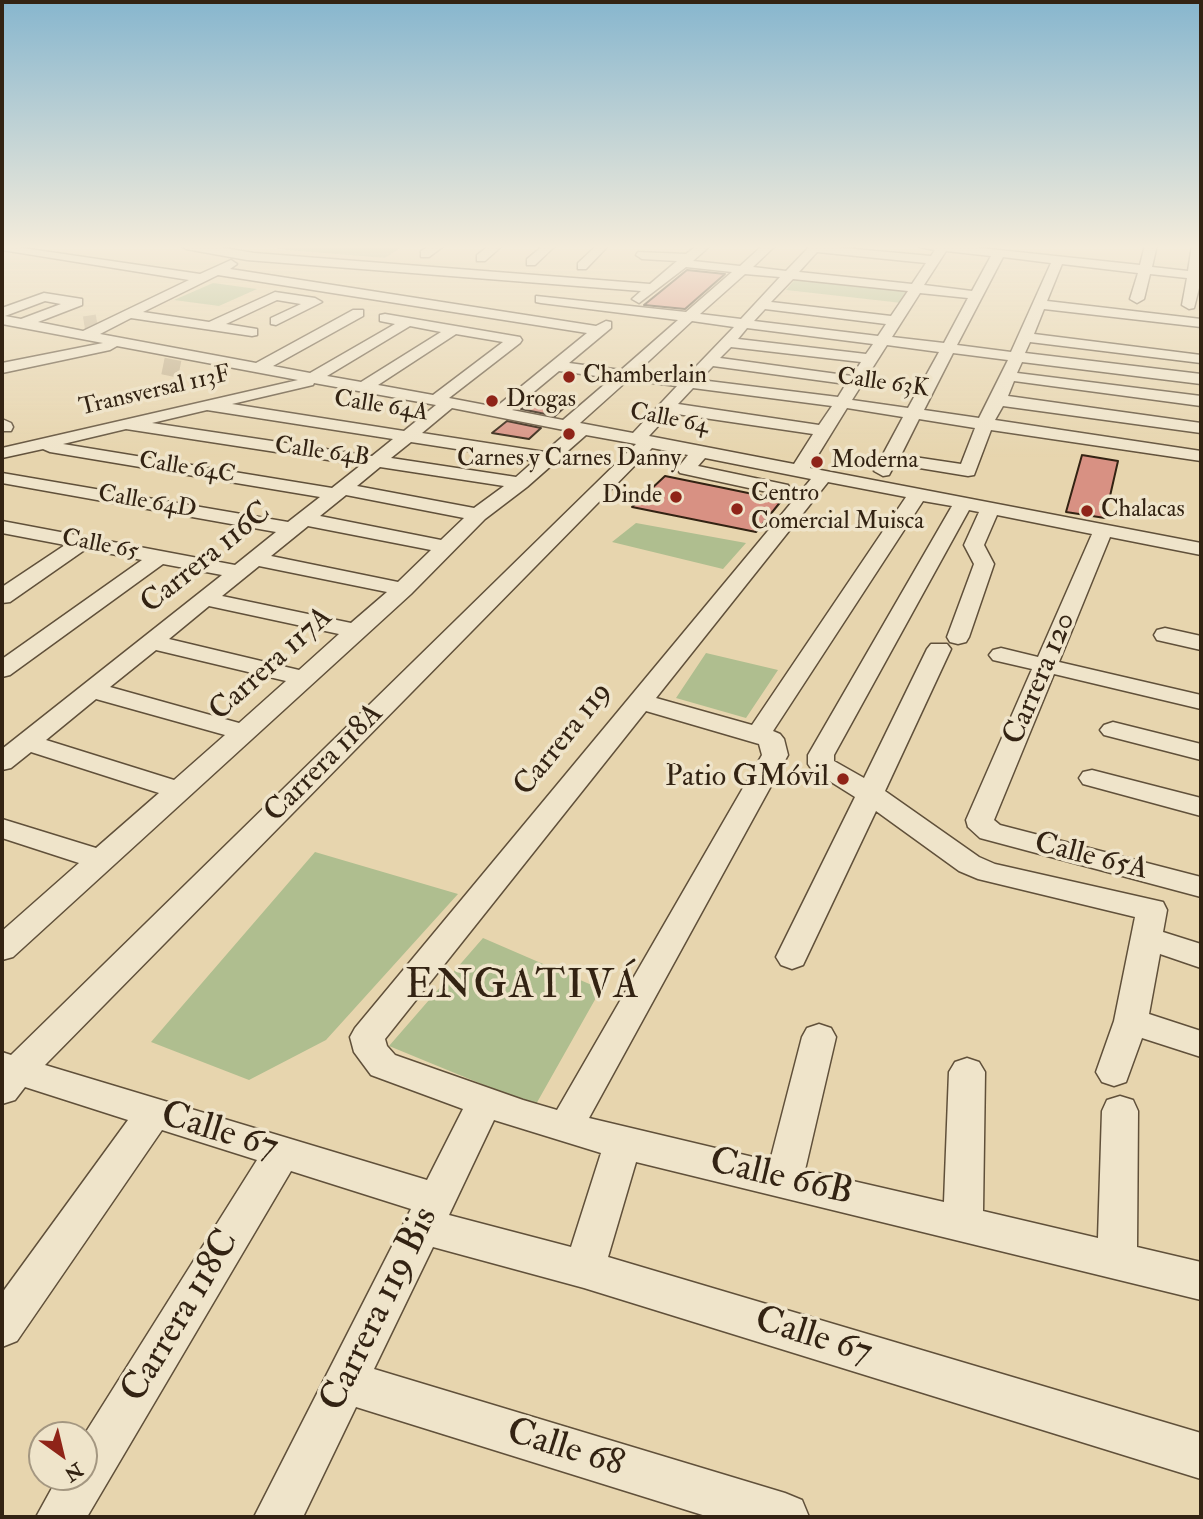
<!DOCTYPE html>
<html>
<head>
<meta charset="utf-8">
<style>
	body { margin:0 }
	#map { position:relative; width:1203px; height:1519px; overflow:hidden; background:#e7d5ae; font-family:"IM FELL Double Pica",serif }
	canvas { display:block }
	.frame { position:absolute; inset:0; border:4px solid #332313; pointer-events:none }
	.north { position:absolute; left:28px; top:1421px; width:70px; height:70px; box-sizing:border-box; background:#efe4ca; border:2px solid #a49781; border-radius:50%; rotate:146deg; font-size:19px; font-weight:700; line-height:28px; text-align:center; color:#332313 }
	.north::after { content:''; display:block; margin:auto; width:24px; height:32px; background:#8f2418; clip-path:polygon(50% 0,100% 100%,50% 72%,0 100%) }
</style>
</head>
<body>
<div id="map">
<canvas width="1203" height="1519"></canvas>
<div class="frame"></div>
<div class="north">N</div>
</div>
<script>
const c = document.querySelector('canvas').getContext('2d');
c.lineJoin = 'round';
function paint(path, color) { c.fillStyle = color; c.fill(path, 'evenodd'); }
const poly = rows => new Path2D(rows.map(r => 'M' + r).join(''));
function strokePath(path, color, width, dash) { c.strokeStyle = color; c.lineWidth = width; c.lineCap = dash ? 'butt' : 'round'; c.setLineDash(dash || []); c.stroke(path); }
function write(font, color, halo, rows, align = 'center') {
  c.font = font + ' "IM FELL Double Pica",serif'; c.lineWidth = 7; c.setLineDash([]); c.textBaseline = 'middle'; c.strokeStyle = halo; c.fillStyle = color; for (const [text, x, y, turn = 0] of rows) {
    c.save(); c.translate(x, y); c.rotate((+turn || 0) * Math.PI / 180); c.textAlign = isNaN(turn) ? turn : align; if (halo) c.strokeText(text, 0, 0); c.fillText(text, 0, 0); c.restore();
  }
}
paint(poly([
	[284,245,405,245,385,258,275,249],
	[797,277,911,289,902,303,786,290],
	[213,283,257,289,219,306,174,300],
	[636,523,746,543,723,569,612,542],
	[706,653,778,670,746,718,676,698],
	[315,852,458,894,326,1040,249,1080,151,1042],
	[483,938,601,989,535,1106,389,1046]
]), '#afbe8f');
const building = poly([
	[687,270,725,274,685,309,644,305,687,270],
	[531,400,567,405,555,416,521,409,531,400],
	[507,421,541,428,529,439,492,433,507,421],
	[1082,455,1118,461,1105,518,1066,512,1082,455],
	[665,476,719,487,782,500,756,532,632,507,665,476]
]);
paint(building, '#d89183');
strokePath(building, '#332313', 2);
strokePath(poly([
	[84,323,102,320]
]), '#c3b18f', 13, [13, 7]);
strokePath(poly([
	[163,366,183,370]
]), '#c3b18f', 17, [17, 9]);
const minor = poly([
	[2,245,200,274,231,260,237,264,230,269,596,326,606,321,611,322,611,328,569,363,621,370,678,320,541,303,536,302,536,296,686,312,732,272,686,267,639,303,632,299,641,291,247,260,186,249,180,245,206,245,254,253,650,284,677,261,642,259,636,255,638,252,686,254,698,245,711,245,693,261,740,266,763,245,776,245,753,267,786,271,811,245,931,256,935,250,920,247,918,245,952,245,1140,265,1145,245,1157,245,1152,267,1188,271,1192,245,1201,245,1201,280,1194,308,1189,309,1182,305,1187,278,1150,274,1144,299,1137,303,1130,299,1138,273,1062,264,1047,301,1201,319,1201,327,1044,309,1034,334,1201,355,1201,363,1030,342,1025,353,1201,374,1201,384,1022,362,1017,373,1201,396,1201,406,1014,381,1008,396,1201,423,1201,433,1003,406,995,420,1201,451,1201,461,991,430,974,475,968,476,895,464,889,475,883,476,874,471,903,417,847,408,810,468,1201,543,1201,555,1110,537,1059,662,1201,695,1201,709,1054,674,994,820,1000,825,1201,877,1201,897,980,838,968,827,966,820,1032,669,993,660,989,655,993,650,1001,648,1038,657,1092,534,997,515,984,545,994,564,969,637,966,642,958,644,950,642,947,637,974,564,964,545,979,512,969,510,834,755,834,761,864,778,927,649,931,644,947,644,951,649,885,791,979,857,995,864,1163,902,1167,910,1163,932,1201,944,1201,968,1160,954,1149,1014,1201,1031,1201,1057,1142,1038,1126,1082,1114,1086,1102,1082,1096,1072,1114,1021,1135,917,978,879,959,871,876,811,803,965,792,969,781,965,776,957,855,797,812,770,808,764,808,755,952,506,923,501,773,731,780,734,784,739,788,755,589,1118,770,1161,802,1037,807,1028,819,1024,831,1028,836,1037,805,1170,944,1202,949,1072,955,1062,967,1058,979,1062,985,1072,983,1211,1098,1238,1102,1111,1107,1100,1120,1096,1133,1100,1138,1111,1137,1247,1201,1262,1201,1300,636,1162,608,1257,1201,1433,1201,1479,584,1288,433,1247,374,1369,785,1493,802,1500,809,1517,709,1517,356,1407,303,1517,254,1517,411,1209,291,1171,87,1517,36,1517,58,1477,84,1477,84,1435,257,1160,162,1130,17,1341,2,1347,2,1293,128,1120,25,1087,15,1100,2,1104,2,1052,11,1055,636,444,586,435,527,487,485,519,411,594,13,957,2,960,2,931,79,863,2,838,2,819,96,848,159,793,31,752,11,768,2,770,2,749,222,575,163,564,10,675,2,677,2,659,142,560,86,549,10,602,2,603,2,587,65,545,2,533,2,521,235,565,276,532,2,483,2,473,288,522,320,497,50,452,43,449,2,458,2,448,298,380,117,346,110,350,2,373,2,363,103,343,2,324,2,308,44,293,82,299,82,305,38,322,83,331,189,280,2,250,2,245],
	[946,251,991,256,972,291,924,285,946,251],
	[817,252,926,263,912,284,799,272,817,252],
	[1003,257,1051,263,1011,352,957,345,1003,257],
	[745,274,780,277,741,319,700,314,745,274],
	[218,275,587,333,496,407,449,398,520,343,522,340,520,337,385,314,380,315,380,321,395,324,310,373,273,366,363,316,363,310,353,310,256,363,100,334,131,318,252,336,257,335,257,329,226,324,277,300,301,304,271,318,271,324,276,325,322,302,315,298,275,292,209,322,143,312,218,275],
	[793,279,908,291,891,316,771,302,793,279],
	[920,293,968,298,944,343,892,337,920,293],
	[45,301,61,304,21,319,5,316,45,301],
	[765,309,886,324,878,336,754,321,765,309],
	[692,321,734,327,685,378,637,372,692,321],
	[410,326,441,332,361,382,327,376,410,326],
	[747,328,873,344,866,354,738,339,747,328],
	[456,334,503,342,433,395,378,385,456,334],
	[887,345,939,352,908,408,852,400,887,345],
	[731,347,861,362,852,376,720,358,731,347],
	[953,353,1008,360,979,418,924,410,953,353],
	[713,366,846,384,838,397,700,380,713,366],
	[559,371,612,378,563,420,512,410,559,371],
	[628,380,677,386,633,433,580,423,628,380],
	[314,383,436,405,404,431,232,404,313,385,314,383],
	[693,388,832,406,819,425,678,404,693,388],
	[452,408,569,431,545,452,422,433,452,408],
	[207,410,393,439,372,456,152,423,207,410],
	[670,413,813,434,794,464,649,436,670,413],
	[919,419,975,428,961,464,901,455,919,419],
	[126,429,361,465,332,488,63,444,126,429],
	[411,442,534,461,516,477,391,458,411,442],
	[652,448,688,455,677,469,680,473,781,495,790,489,788,485,698,466,705,458,811,479,355,1028,350,1037,354,1052,371,1075,463,1109,427,1180,45,1065,652,448],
	[380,467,504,486,474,508,357,486,380,467],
	[828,482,906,497,752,725,656,698,828,482],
	[346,495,464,518,441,540,320,516,346,495],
	[308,526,431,550,398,582,271,556,308,526],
	[259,566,387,592,351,623,222,596,259,566],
	[209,606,339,634,299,670,169,639,209,606],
	[156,650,286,681,239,723,110,687,156,650],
	[96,699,225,735,174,780,46,740,96,699],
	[646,711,759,744,762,755,557,1110,523,1100,395,1055,387,1046,385,1039,646,711],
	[494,1120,601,1153,571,1247,449,1215,494,1120],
	[432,245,445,245,429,257,421,257,421,251,432,245],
	[490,245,503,245,485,261,477,261,477,255,490,245],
	[544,245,556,245,535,265,527,265,527,259,544,245],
	[597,245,609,245,586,269,578,269,578,263,597,245],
	[2,419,11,423,13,427,11,431,2,431,2,419],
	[1165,628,1201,636,1201,650,1157,640,1154,635,1157,630,1165,628],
	[1113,722,1201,744,1201,760,1104,735,1100,730,1104,725,1113,722],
	[1092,770,1201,798,1201,816,1083,784,1079,778,1083,772,1092,770]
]);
strokePath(minor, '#60503a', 3);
paint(minor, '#efe4ca');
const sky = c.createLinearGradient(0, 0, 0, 457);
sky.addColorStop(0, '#87b6ce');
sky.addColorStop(0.54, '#f4ecdb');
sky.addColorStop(1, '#f4ecdb00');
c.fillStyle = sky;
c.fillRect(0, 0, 1203, 457);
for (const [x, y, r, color] of [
	[569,377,7,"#8f2418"],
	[492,401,7,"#8f2418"],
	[569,434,7,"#8f2418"],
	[817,462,7,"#8f2418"],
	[676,497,7,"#8f2418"],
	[737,509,7,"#8f2418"],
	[1087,511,7,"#8f2418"],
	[843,779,7,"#8f2418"]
]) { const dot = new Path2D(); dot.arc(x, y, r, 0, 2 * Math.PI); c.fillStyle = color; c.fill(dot); strokePath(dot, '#efe4ca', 2.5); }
write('24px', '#332313', '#efe4ca', [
	["Chamberlain",583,377],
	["Drogas",506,401],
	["Carnes y Carnes Danny",569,460,"center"],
	["Moderna",831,462],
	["Centro",751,495],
	["Comercial Muisca",751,523],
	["Dinde",662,497,"right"],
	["Chalacas",1101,511]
], 'left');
write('24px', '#332313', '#efe4ca', [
	["Calle 63K",883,384,8],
	["Transversal 113F",155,392,-13],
	["Calle 64A",381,407,9],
	["Calle 64",669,420,11],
	["Calle 64B",322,453,8],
	["Calle 64C",187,469,9],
	["Calle 64D",147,503,10],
	["Calle 65",100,546,11]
]);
write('30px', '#332313', '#efe4ca', [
	["Carrera 116C",207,559,-39],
	["Carrera 117A",272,665,-42],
	["Carrera 120",1041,679,-67],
	["Carrera 119",564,740,-51],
	["Carrera 118A",325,764,-45],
	["Calle 65A",1091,858,14]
]);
write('30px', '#332313', '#efe4ca', [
	["Patio GMóvil",829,779]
], 'right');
write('37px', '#332313', '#efe4ca', [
	["Calle 67",219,1133,17],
	["Calle 66B",781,1179,13],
	["Carrera 119 Bis",381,1310,-64],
	["Carrera 118C",182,1317,-59],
	["Calle 67",813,1338,17],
	["Calle 68",565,1450,17]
]);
c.letterSpacing = '2px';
write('40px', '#332313', '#efe4ca', [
	["ENGATIVÁ",523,988]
]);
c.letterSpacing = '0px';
</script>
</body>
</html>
